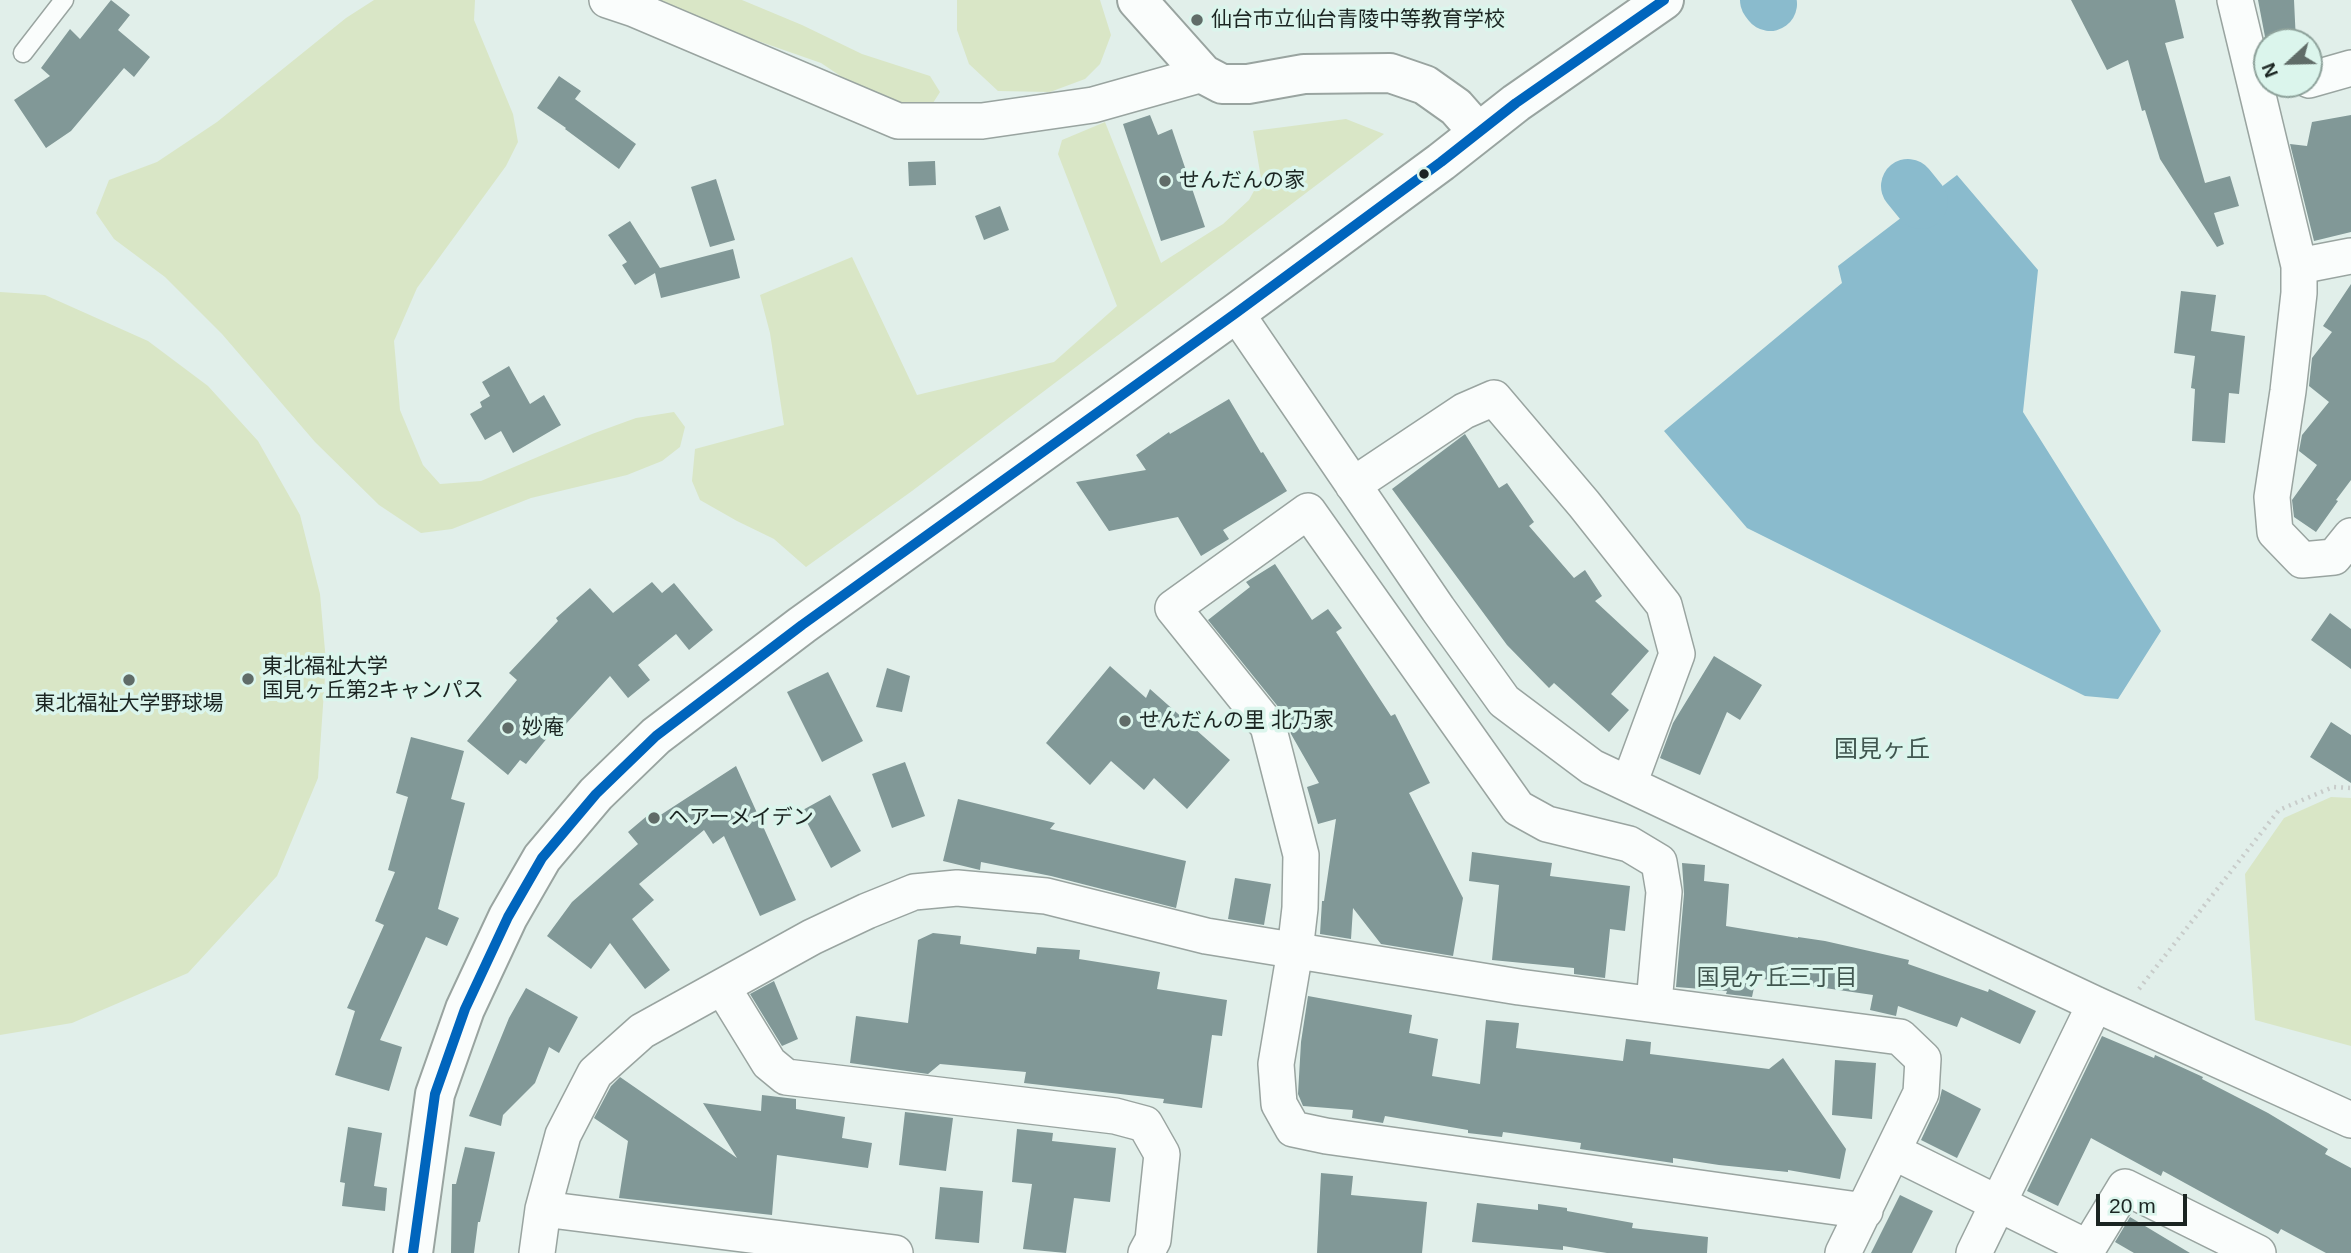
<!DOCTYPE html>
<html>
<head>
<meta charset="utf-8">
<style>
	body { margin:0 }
	#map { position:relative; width:2351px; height:1253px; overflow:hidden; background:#e1efea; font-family:Helvetica,sans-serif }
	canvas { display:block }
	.north { position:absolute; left:2253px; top:28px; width:70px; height:70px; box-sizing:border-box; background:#dbf5ec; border:2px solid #8ea29b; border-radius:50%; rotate:248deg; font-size:19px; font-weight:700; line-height:28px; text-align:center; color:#1b2522 }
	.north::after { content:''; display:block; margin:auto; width:24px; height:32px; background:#606c68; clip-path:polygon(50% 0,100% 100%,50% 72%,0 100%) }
	.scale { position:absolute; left:2096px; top:1194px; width:91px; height:32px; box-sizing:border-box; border:4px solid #1b2522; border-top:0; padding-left:9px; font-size:21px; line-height:24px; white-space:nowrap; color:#1b2522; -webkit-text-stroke:5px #dbf5ec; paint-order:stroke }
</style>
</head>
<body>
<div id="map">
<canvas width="2351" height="1253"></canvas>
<div class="north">N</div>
<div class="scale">20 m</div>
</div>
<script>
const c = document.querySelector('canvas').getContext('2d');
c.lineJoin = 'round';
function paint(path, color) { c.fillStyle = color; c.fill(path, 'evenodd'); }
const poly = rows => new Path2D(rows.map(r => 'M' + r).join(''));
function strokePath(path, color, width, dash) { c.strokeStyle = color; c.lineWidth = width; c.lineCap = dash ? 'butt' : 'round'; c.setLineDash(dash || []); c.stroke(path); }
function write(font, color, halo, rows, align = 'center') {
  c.font = font + ' Helvetica,"Noto Sans JP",sans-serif'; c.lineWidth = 7; c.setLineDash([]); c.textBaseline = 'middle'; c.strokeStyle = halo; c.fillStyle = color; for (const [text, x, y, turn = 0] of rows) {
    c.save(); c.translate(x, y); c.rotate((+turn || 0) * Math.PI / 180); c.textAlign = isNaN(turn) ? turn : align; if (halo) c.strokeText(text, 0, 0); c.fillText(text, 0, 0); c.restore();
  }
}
paint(poly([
	[374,0,475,0,474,20,513,114,518,142,506,166,417,288,394,341,400,410,423,465,440,484,481,481,592,434,636,418,674,412,685,427,680,447,662,461,627,475,531,498,452,529,421,533,379,505,315,442,222,334,165,277,114,239,96,213,109,180,157,162,217,122,346,18],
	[641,0,742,0,802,25,862,54,930,76,940,92,933,103,910,105,863,91,821,63],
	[957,0,1100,0,1111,35,1100,64,1085,79,1050,92,998,91,969,64,957,30],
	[1346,119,1384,134,912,491,806,567,774,539,737,521,700,500,692,481,695,449,784,425,770,333,760,295,852,257,917,395,1054,362,1117,306,1058,154,1062,140,1105,122,1161,263,1223,224,1249,200,1261,178,1253,131],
	[0,292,45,295,148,341,208,386,258,441,300,515,320,594,326,662,318,778,277,876,188,973,72,1023,0,1035],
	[2331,797,2351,798,2351,1046,2255,1020,2245,874,2284,818]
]), '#d9e6c6');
paint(poly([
	[1957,175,2038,270,2023,412,2161,631,2118,699,2085,696,1747,528,1664,431,1842,283,1838,266]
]), '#8abbcd');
strokePath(poly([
	[1767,0,1770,4],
	[1908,186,1921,202]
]), '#8abbcd', 54);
paint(poly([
	[111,0,130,15,118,30,150,57,134,77,124,68,71,131,46,148,14,100,50,76,41,68,70,29,80,39],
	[2071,0,2175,0,2184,38,2165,43,2205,183,2230,176,2239,206,2214,213,2224,244,2217,247,2160,159,2145,110,2142,111,2128,60,2107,70],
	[2258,0,2294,0,2296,42,2266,42],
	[559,76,581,91,575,99,636,144,619,169,565,129,566,128,537,108],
	[1150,115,1158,135,1172,129,1205,227,1161,241,1123,124],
	[2351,115,2351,232,2314,241,2290,144,2307,146,2312,122],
	[935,161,936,185,909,186,908,162],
	[716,179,735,240,710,247,691,187],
	[1000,206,1009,230,984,240,975,216],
	[630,221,660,268,733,249,740,278,661,298,655,273,635,285,622,265,627,262,608,235],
	[2351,284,2351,480,2336,500,2338,501,2316,532,2294,517,2292,500,2317,465,2299,451,2302,435,2329,402,2309,386,2312,358,2332,332,2323,326],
	[2181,291,2216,295,2211,331,2245,336,2239,394,2229,393,2225,443,2192,441,2195,389,2191,388,2195,356,2174,353],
	[509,366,530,404,544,395,561,425,513,453,501,431,485,440,470,414,482,407,480,402,490,396,482,382],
	[1229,399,1261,453,1263,452,1287,491,1223,530,1229,539,1201,556,1178,517,1109,531,1076,482,1146,470,1136,455,1169,432,1170,434],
	[1465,434,1499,488,1507,483,1534,522,1529,526,1574,578,1585,570,1602,596,1595,601,1649,651,1611,694,1629,710,1609,732,1554,683,1549,688,1507,645,1392,489],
	[1275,564,1312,620,1328,609,1342,628,1336,632,1391,716,1395,714,1430,783,1409,793,1463,898,1453,956,1381,944,1353,908,1351,939,1320,934,1322,901,1324,901,1336,819,1318,824,1307,787,1319,783,1291,734,1284,714,1208,620,1250,587,1246,582],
	[652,582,662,593,674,583,713,630,689,650,676,634,638,665,650,680,628,698,610,676,565,725,561,721,526,764,520,760,508,775,467,741,517,680,509,673,558,621,556,618,590,588,613,613],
	[2330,613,2351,629,2351,669,2311,640],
	[1714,656,1762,685,1740,720,1727,712,1700,775,1660,758,1673,723],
	[1110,666,1146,698,1150,689,1230,760,1187,809,1154,778,1144,790,1111,761,1090,785,1046,743],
	[887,668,910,676,902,712,876,707],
	[828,672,863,741,822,762,787,692],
	[2331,722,2351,735,2351,783,2310,757],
	[411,737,464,751,451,799,465,803,438,909,459,918,447,946,426,937,380,1040,402,1047,389,1091,335,1075,355,1011,347,1008,384,925,375,921,395,872,388,870,408,797,396,793],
	[905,762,925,816,892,828,872,774],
	[736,766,796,900,760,916,724,836,713,844,704,830,639,884,654,900,632,919,670,970,645,989,610,943,591,969,547,936,572,902,638,844,628,832,654,810,659,816],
	[830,795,861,851,831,868,801,811],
	[958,799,1055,823,1050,829,1186,861,1176,908,1051,876,981,862,980,870,943,861],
	[1472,852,1552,863,1550,876,1630,886,1625,931,1610,929,1605,978,1574,974,1574,968,1492,960,1499,885,1469,881],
	[1682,863,1705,865,1704,881,1729,884,1726,926,1798,938,1798,937,1825,941,1909,960,1908,964,1988,992,1989,989,2036,1011,2020,1044,1961,1017,1957,1027,1898,1006,1896,1016,1870,1010,1873,995,1756,978,1752,997,1726,994,1727,991,1676,987,1684,894],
	[1235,878,1271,884,1264,925,1228,919],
	[933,933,961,936,960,944,1036,954,1037,947,1080,950,1079,959,1160,972,1157,989,1227,1000,1222,1036,1212,1035,1202,1108,1163,1103,1164,1099,1024,1083,1026,1072,940,1064,928,1074,850,1063,856,1016,908,1023,918,940],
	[774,981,798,1039,782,1046,750,994],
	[526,988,578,1017,559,1053,549,1047,535,1083,503,1115,501,1126,469,1116,509,1018],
	[1308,996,1412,1015,1409,1033,1438,1039,1432,1076,1480,1084,1486,1020,1519,1023,1516,1048,1623,1061,1626,1039,1651,1042,1650,1054,1769,1069,1783,1058,1846,1149,1840,1179,1788,1170,1788,1172,1719,1165,1673,1158,1673,1163,1580,1149,1581,1143,1503,1132,1502,1137,1468,1133,1468,1130,1385,1116,1383,1123,1352,1118,1353,1110,1303,1106,1298,1094,1301,1042],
	[2102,1036,2154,1058,2155,1055,2203,1077,2202,1079,2268,1113,2328,1149,2325,1154,2351,1168,2351,1253,2326,1253,2281,1229,2278,1234,2163,1171,2161,1176,2091,1138,2058,1206,2027,1191],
	[1835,1060,1876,1063,1872,1119,1832,1115],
	[620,1077,737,1158,703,1103,761,1111,762,1095,796,1099,796,1109,845,1117,842,1138,872,1143,868,1168,777,1155,772,1215,619,1198,628,1141,594,1118,611,1086],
	[1942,1089,1981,1109,1957,1158,1921,1140,1939,1102],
	[905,1112,953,1118,946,1171,899,1165],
	[348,1127,382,1133,374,1186,387,1188,385,1211,342,1206,345,1183,340,1182],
	[1017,1129,1053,1133,1052,1141,1116,1148,1110,1202,1074,1198,1066,1253,1023,1249,1032,1184,1012,1182],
	[465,1147,495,1152,480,1222,478,1222,474,1253,451,1253,452,1184,456,1184],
	[1321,1173,1353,1176,1351,1195,1427,1202,1422,1253,1317,1253],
	[940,1187,983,1191,979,1243,935,1239],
	[1900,1195,1933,1211,1912,1253,1871,1253],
	[1477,1203,1538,1210,1538,1204,1567,1208,1567,1211,1633,1223,1632,1228,1708,1237,1707,1253,1607,1253,1563,1246,1563,1250,1472,1242],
	[2130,1217,2190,1253,2134,1253,2115,1242]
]), '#819897');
const service = poly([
	[23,53,64,0]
]);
const minor = poly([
	[607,0,634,9,898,121,982,121,1093,105,1203,74],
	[2235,0,2299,266,2299,293,2288,391,2272,497,2275,532,2302,560,2334,557,2351,536],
	[2309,80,2351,68],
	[2299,266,2351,256],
	[1236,313,1438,609,1504,701,1592,767,2095,1004,2351,1120],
	[1353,485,1464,411,1494,398,1584,504,1664,605,1677,654,1629,784],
	[723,988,769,1063,786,1077,1115,1116,1145,1124,1162,1154,1153,1240,1146,1253],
	[1654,1003,1664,892,1659,862,1629,844,1547,824,1518,808,1308,511,1173,608,1268,726,1301,855,1300,908,1295,951,1276,1064,1279,1104,1293,1129,1326,1136,1865,1211],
	[1894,1152,2088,1248],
	[543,1209,895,1253],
	[537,1253,543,1209,563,1135,595,1073,642,1031,812,937,867,911,914,892,957,888,1046,896,1206,936,1519,987,1900,1037,1923,1059,1921,1093,1843,1253],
	[1974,1253,2095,1004],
	[2085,1253,2125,1187,2258,1253]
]);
const tertiary = poly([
	[1137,0,1203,74,1222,84,1248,84,1304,74,1390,73,1425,85,1456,107,1478,132],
	[413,1253,435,1094,465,1009,508,917,542,858,596,794,656,736,802,625,1236,313,1441,162,1516,103,1664,0]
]);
strokePath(service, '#99a4a0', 21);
strokePath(minor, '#99a4a0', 38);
strokePath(tertiary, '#99a4a0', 42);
strokePath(poly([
	[2139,989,2279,810,2333,787,2351,788]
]), '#c8ccca', 4.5, [2, 5]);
strokePath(service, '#fafdfc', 18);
strokePath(minor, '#fafdfc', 35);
strokePath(tertiary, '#fafdfc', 38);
strokePath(poly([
	[413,1253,435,1094,465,1009,508,917,542,858,596,794,656,736,802,625,1236,313,1441,162,1516,103,1664,0]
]), '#0065bd', 10);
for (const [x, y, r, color] of [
	[1197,20,7,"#606c68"],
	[1424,174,6,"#1b2522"],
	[1165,181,7,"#606c68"],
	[248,679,7,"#606c68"],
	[129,680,7,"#606c68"],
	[1125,721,7,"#606c68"],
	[508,728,7,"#606c68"],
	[654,818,7,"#606c68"]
]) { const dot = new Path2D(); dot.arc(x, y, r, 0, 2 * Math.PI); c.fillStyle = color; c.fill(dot); strokePath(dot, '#dbf5ec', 2.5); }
write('21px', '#1b2522', '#dbf5ec', [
	["仙台市立仙台青陵中等教育学校",1211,20],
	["せんだんの家",1179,181],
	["東北福祉大学",262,667],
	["国見ヶ丘第2キャンパス",262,691],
	["東北福祉大学野球場",129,704,"center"],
	["せんだんの里 北乃家",1139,721],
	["妙庵",522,728],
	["ヘアーメイデン",668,818]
], 'left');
write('23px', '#40564f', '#dbf5ec', [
	["国見ヶ丘三丁目",1777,979]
]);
write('24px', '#40564f', '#dbf5ec', [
	["国見ヶ丘",1882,750]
]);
</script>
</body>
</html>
